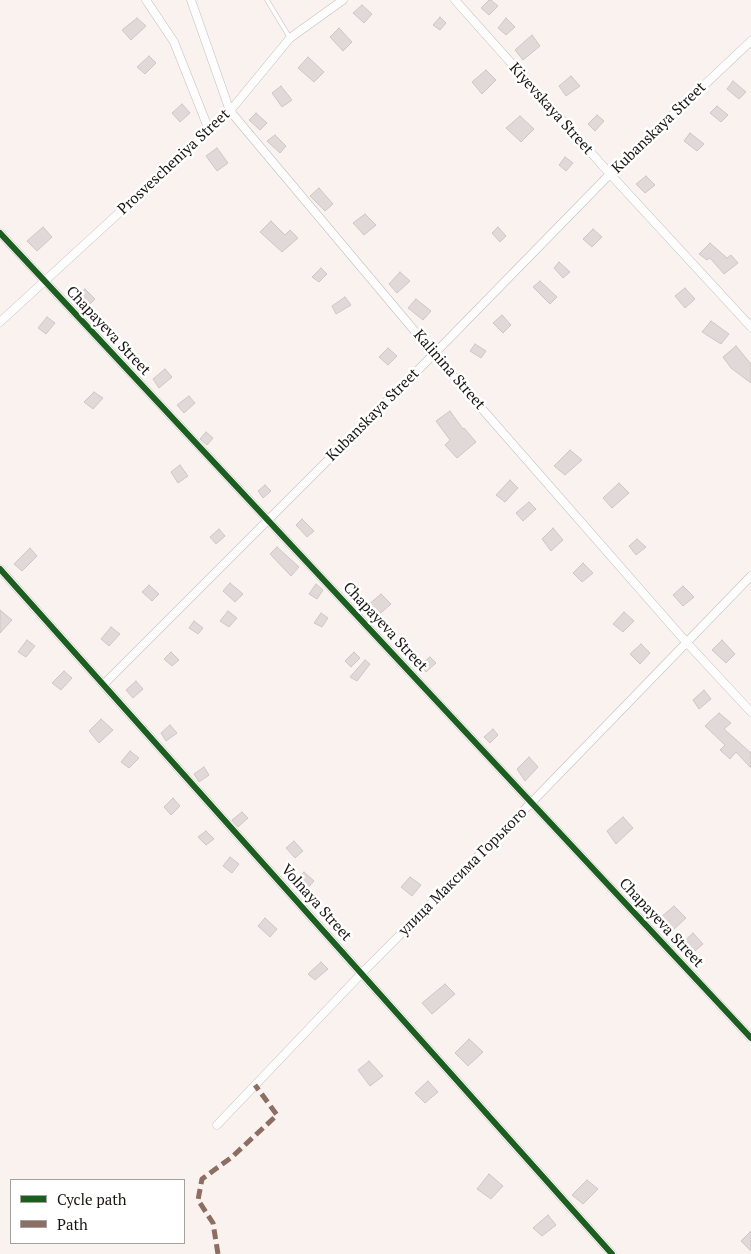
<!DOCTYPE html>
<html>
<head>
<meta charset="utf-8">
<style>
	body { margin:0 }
	#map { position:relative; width:751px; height:1254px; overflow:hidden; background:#faf2ef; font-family:"PT Serif",serif }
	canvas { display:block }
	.legend { position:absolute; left:10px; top:1179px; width:175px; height:65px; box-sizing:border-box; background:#fff; border:1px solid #a3a2a1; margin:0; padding:6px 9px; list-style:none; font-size:15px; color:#1a1613 }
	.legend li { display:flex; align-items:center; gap:10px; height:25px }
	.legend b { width:25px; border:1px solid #a3a2a1 }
</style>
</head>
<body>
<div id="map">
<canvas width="751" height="1254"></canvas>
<ul class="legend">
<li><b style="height:6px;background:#1b5e20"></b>Cycle path</li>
<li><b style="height:6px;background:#8d6e63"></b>Path</li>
</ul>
</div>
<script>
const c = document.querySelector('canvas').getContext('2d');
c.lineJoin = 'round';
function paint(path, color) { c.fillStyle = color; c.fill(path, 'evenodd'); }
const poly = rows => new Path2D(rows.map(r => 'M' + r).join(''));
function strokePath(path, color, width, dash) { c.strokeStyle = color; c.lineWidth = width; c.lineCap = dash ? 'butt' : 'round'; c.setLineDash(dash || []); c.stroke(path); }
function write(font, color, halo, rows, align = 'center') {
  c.font = font + ' "PT Serif",serif'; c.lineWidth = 5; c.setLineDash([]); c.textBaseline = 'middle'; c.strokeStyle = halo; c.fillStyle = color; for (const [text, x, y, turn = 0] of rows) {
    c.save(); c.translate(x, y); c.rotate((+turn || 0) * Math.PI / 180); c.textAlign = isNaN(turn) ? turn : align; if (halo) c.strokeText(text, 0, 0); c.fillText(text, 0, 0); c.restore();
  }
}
const building = poly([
	[489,0,491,0,498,6,489,15,481,8,489,0],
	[362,5,372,14,364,23,353,13,362,5],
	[440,17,446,23,440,30,433,25,440,17],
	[137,18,146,26,131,40,122,30,137,18],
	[506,18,515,27,506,35,498,28,506,18],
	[339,28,352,42,343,51,330,37,339,28],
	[532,35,540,46,523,60,515,50,532,35],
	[149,56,156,63,145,74,137,67,149,56],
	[308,57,324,72,314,82,298,68,308,57],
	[486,70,496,80,482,94,472,82,486,70],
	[571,76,580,86,566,96,559,86,571,76],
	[733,81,746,92,739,99,727,89,733,81],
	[281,86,292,100,282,107,272,93,281,86],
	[182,104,190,113,180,122,172,113,182,104],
	[717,106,728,115,721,122,710,113,717,106],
	[256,113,267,123,260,130,249,120,256,113],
	[597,115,604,121,595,131,588,124,597,115],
	[520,116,534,129,521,142,506,128,520,116],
	[690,133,704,144,697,151,684,141,690,133],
	[275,135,286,146,280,153,267,141,275,135],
	[217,148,228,163,217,171,206,156,217,148],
	[565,157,573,163,566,171,559,165,565,157],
	[646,176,655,185,645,193,636,184,646,176],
	[319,188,333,204,325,211,310,196,319,188],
	[365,214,376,225,364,235,353,223,365,214],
	[271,221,285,235,290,230,298,238,282,252,260,232,271,221],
	[43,227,52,237,37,251,27,241,43,227],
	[498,227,506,236,500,242,492,233,498,227],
	[593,229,602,237,592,247,583,239,593,229],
	[710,243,727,258,731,255,738,263,724,274,710,258,707,260,699,254,710,243],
	[559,262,570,272,563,278,554,268,559,262],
	[321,268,327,274,319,282,312,277,321,268],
	[400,272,410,281,397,293,389,284,400,272],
	[540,281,557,297,550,304,533,287,540,281],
	[685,288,695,299,685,308,675,296,685,288],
	[85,289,95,299,88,306,77,296,85,289],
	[345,297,351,305,336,314,332,306,345,297],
	[416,299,431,311,423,320,408,308,416,299],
	[502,315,511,325,503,333,493,323,502,315],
	[47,317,55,323,46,334,38,328,47,317],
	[711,321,729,334,721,344,702,332,711,321],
	[475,344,486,351,481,358,470,351,475,344],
	[736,346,751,364,751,383,731,368,723,357,736,346],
	[388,348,397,356,388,365,379,357,388,348],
	[165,369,172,377,159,388,153,379,165,369],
	[94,392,103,398,93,409,84,402,94,392],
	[189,396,195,403,184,413,177,405,189,396],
	[450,411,463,429,464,428,476,442,457,458,445,445,450,440,436,421,450,411],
	[206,432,213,438,207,445,200,439,206,432],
	[570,450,582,460,565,475,554,466,570,450],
	[180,465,188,476,178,483,171,472,180,465],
	[510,480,518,488,505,502,496,495,510,480],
	[619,483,629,493,612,508,603,498,619,483],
	[265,485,271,491,263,498,258,491,265,485],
	[529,502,536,509,523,521,516,513,529,502],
	[302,519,314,531,307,537,296,525,302,519],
	[553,528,563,540,551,551,542,539,553,528],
	[219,529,225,536,216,544,210,537,219,529],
	[637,539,646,547,636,555,629,546,637,539],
	[277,547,299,567,291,576,270,554,277,547],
	[30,548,37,556,22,571,14,564,30,548],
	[583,563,593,573,582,582,573,573,583,563],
	[230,583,243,594,235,602,223,591,230,583],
	[316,584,323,590,317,599,309,594,316,584],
	[149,585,159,594,152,601,142,592,149,585],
	[683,586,694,597,683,606,673,595,683,586],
	[381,594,391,604,376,617,367,606,381,594],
	[0,610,12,620,0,633,0,610],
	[228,611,237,618,229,627,220,621,228,611],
	[624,612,634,621,623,632,613,624,624,612],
	[321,613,328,618,322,627,314,623,321,613],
	[194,621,203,628,198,634,189,628,194,621],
	[111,627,120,634,109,646,101,639,111,627],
	[27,640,35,646,26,657,18,652,27,640],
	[722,640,735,654,726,663,712,650,722,640],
	[641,644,650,653,640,664,630,654,641,644],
	[171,652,179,660,172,666,164,659,171,652],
	[354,652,360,658,351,667,345,661,354,652],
	[430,657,436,663,426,672,420,665,430,657],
	[365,660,370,664,357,681,350,677,365,660],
	[64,671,72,678,61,690,52,683,64,671],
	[136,681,143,689,133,698,126,690,136,681],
	[704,690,711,699,699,709,693,700,704,690],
	[719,713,731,723,724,729,751,753,751,768,736,752,730,759,720,750,725,745,705,726,719,713],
	[101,719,113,730,99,743,89,731,101,719],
	[170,725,177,733,166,741,161,733,170,725],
	[493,729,498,735,490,743,484,737,493,729],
	[130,751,139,758,129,768,121,762,130,751],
	[529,757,538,767,525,781,517,769,529,757],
	[204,767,209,775,199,782,194,774,204,767],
	[173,798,180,806,171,815,164,807,173,798],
	[242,812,248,818,238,827,232,820,242,812],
	[623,817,633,828,616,844,607,831,623,817],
	[206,831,214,839,206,845,198,837,206,831],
	[294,841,303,851,295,858,286,848,294,841],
	[230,857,239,864,232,873,223,866,230,857],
	[304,872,314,881,305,891,294,882,304,872],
	[410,877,421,885,412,896,401,887,410,877],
	[674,906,686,918,671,932,660,918,674,906],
	[265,918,277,929,270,937,258,926,265,918],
	[693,933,703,944,689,956,681,947,681,944,693,933],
	[321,962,328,969,315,980,308,974,321,962],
	[445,984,455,994,432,1014,422,1003,445,984],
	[469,1039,483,1052,468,1066,455,1053,469,1039],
	[369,1061,383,1076,370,1086,358,1070,369,1061],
	[428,1081,438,1092,425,1103,415,1093,428,1081],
	[489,1174,503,1186,491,1199,477,1189,489,1174],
	[587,1180,598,1189,583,1204,572,1195,587,1180],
	[548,1215,556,1225,542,1236,533,1228,548,1215],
	[751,1231,751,1251,741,1241,751,1231]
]);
paint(building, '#e0d9d7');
strokePath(building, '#cdc7c4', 1);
const service = poly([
	[267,0,290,38]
]);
const minor = poly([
	[146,0,174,42,209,130],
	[191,0,230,111,434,354,687,643,751,712],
	[455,0,610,174,751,327],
	[0,233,751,1038],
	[0,322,230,111,290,38,343,0],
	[0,569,612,1254],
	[104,684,434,354,610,174,751,41],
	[217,1125,362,973,532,802,751,576]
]);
strokePath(service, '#c4bebb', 5);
strokePath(minor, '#c4bebb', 9);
strokePath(service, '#fefdfd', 4);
strokePath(minor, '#fefdfd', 8);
strokePath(poly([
	[218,1254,213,1223,198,1200,202,1179,232,1157,277,1115,255,1085]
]), '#8d6e63', 5, [10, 5]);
strokePath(poly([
	[0,233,751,1038],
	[0,569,612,1254]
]), '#1b5e20', 6);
write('15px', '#1a1613', '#fff', [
	["Kiyevskaya Street",551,109,48],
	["Kubanskaya Street",659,128,-44],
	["Prosvescheniya Street",174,162,-43],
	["Chapayeva Street",108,331,47],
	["Kalinina Street",449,370,49],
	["Kubanskaya Street",373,415,-45],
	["Chapayeva Street",385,627,47],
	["улица Максима Горького",463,872,-45],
	["Volnaya Street",316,903,48],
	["Chapayeva Street",661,923,47]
]);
</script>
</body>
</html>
